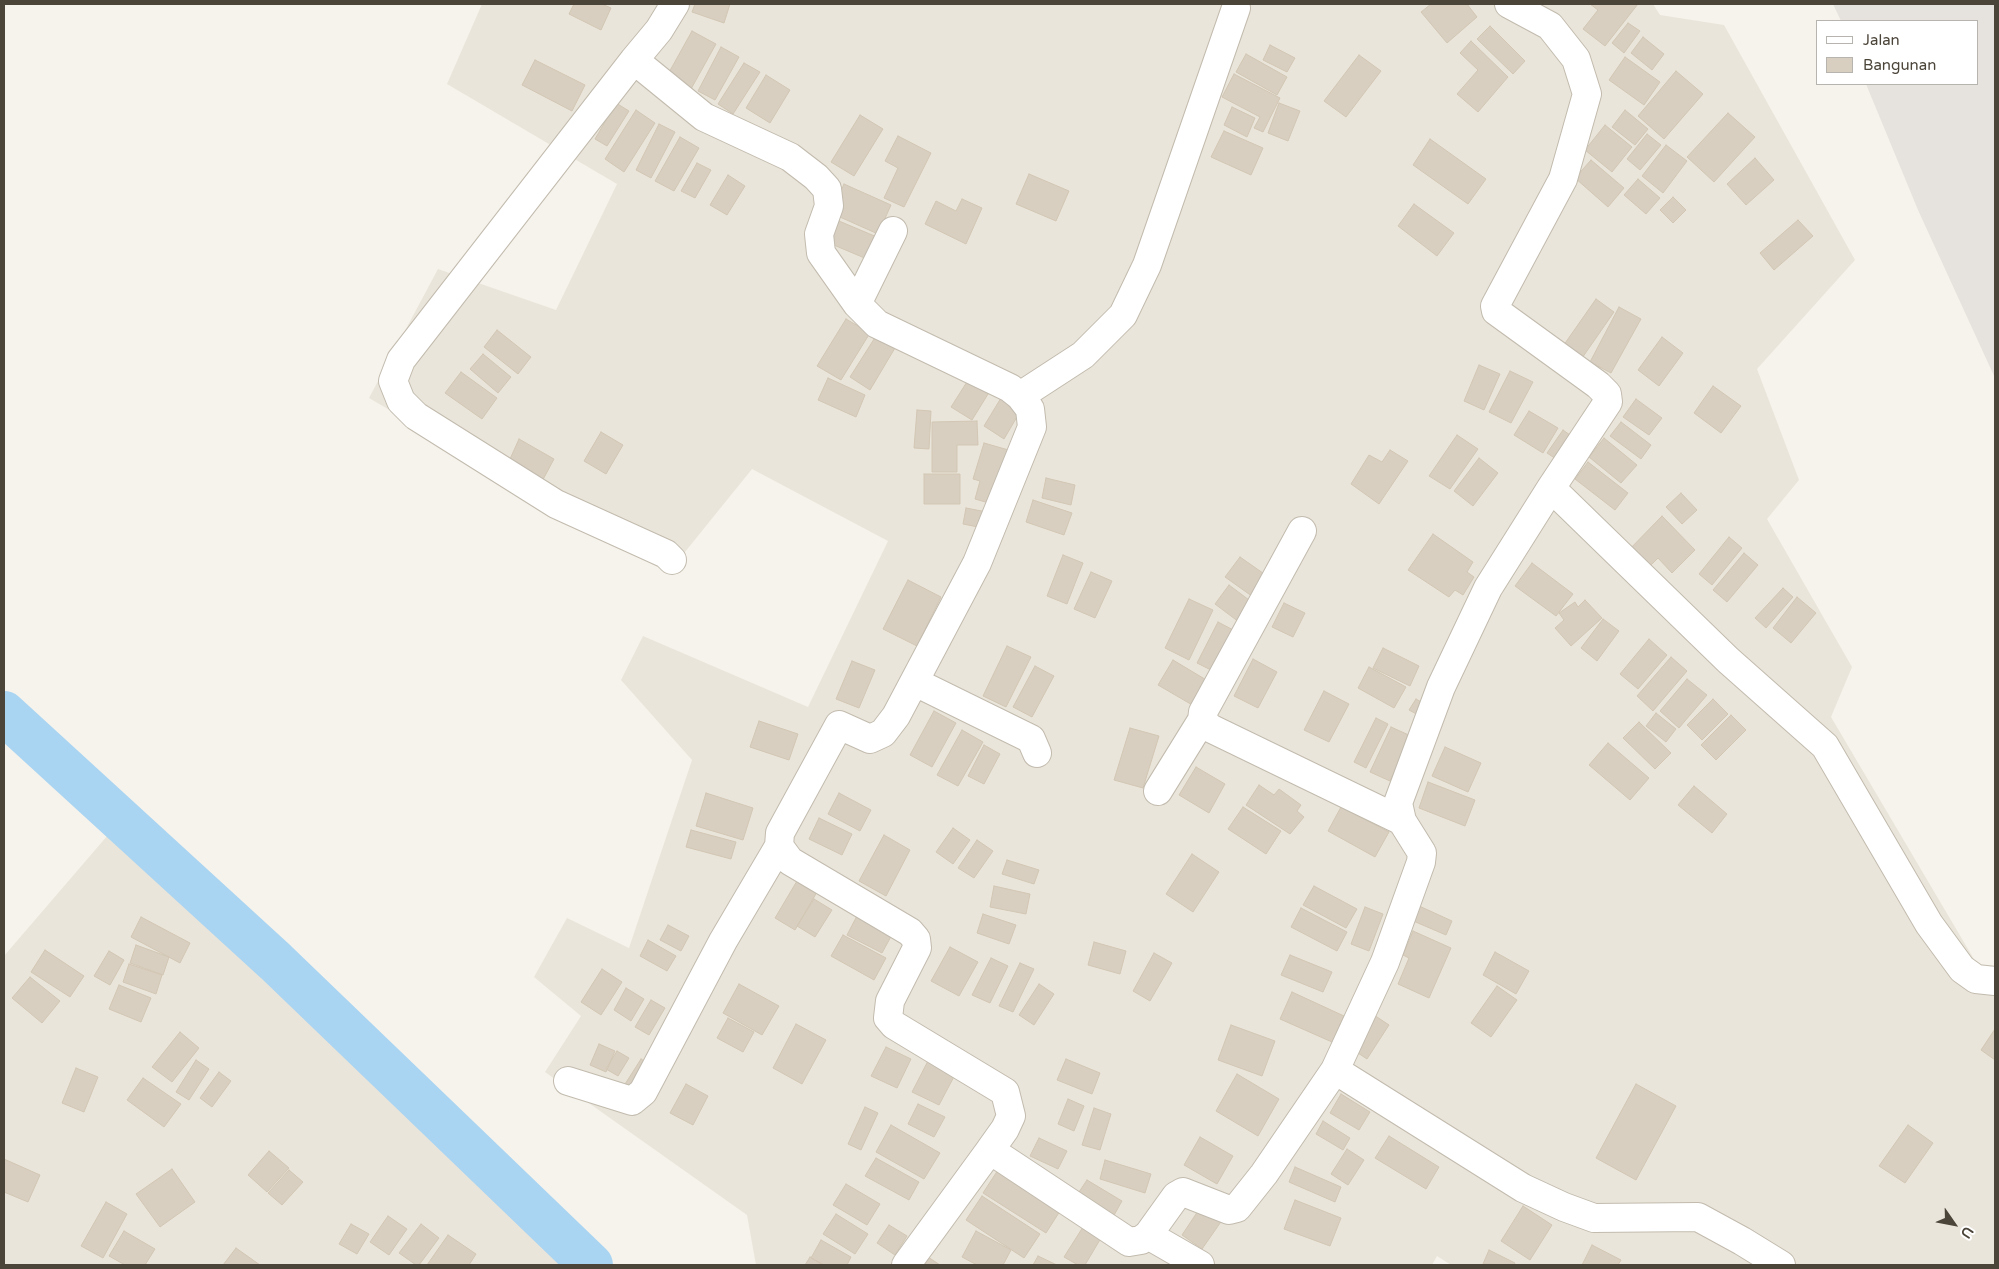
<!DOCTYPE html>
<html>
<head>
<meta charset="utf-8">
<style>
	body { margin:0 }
	#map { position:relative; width:1999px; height:1269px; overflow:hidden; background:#f6f3ec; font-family:"Varela Round",sans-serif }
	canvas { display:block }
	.frame { position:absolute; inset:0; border:5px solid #4b4439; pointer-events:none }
	.legend { position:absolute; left:1816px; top:20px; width:162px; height:65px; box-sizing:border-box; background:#fff; border:1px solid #b7b4b0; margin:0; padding:6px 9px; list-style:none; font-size:15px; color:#4b4439 }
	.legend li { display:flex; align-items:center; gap:10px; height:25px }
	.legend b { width:25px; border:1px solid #b7b4b0 }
	.north { position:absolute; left:1929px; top:1199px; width:50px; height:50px; -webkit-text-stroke:4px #fff; paint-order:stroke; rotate:123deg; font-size:14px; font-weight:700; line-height:20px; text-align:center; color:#4b4439 }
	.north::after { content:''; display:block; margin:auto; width:18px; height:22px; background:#4b4439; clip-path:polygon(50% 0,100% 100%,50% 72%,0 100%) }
</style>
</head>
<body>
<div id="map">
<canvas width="1999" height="1269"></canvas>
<div class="frame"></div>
<ul class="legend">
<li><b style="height:6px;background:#fff"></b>Jalan</li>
<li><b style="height:14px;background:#d8cfc1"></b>Bangunan</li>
</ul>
<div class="north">U</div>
</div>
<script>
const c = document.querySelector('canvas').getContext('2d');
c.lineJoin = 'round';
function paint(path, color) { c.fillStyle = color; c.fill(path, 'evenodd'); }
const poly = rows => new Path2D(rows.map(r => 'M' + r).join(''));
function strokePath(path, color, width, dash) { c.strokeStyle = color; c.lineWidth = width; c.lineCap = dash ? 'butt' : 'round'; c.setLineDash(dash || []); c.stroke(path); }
paint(poly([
	[482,4,1653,4,1660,15,1724,25,1855,260,1757,369,1799,480,1767,519,1852,667,1831,717,1991,988,1995,986,1995,1265,1451,1265,1437,1256,1432,1265,756,1265,747,1215,545,1072,581,1016,534,977,567,918,629,948,692,760,621,680,643,636,808,707,888,541,752,469,668,573,369,398,438,269,556,310,617,184,447,84],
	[120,821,563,1265,4,1265,4,956]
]), '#eae5da');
paint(poly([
	[1833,4,1995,4,1995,378,1918,210,1866,84,1978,84,1978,21,1841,21]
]), '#e6e2dd');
strokePath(poly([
	[4,713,276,962,591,1265]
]), '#a9d4f2', 44);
const building = poly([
	[574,4,602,4,611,8,601,30,569,14,574,4],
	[695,4,730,4,724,23,692,12,695,4],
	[1431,4,1467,4,1477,17,1447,43,1421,12,1431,4],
	[1590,4,1638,4,1605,46,1583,29,1598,10,1590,4],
	[1628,23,1640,31,1624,53,1612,43,1628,23],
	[1490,26,1525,61,1513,74,1477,39,1490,26],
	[692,31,716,44,691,89,667,76,692,31],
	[1643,37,1664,54,1652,70,1631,53,1643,37],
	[1471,41,1508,77,1478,112,1457,94,1478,70,1460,53,1471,41],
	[1270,45,1295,58,1287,72,1263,60,1270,45],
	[721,47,739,57,715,100,698,91,721,47],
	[1246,54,1287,77,1277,95,1236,72,1246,54],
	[1359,55,1381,71,1346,117,1324,101,1359,55],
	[1625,57,1660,82,1644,105,1609,80,1625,57],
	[535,60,585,85,572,111,522,85,535,60],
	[744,63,760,72,733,114,718,104,744,63],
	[1676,71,1703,94,1664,139,1638,116,1676,71],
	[1234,74,1280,98,1263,132,1254,128,1260,117,1222,97,1234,74],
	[766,75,790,90,770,123,746,108,766,75],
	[616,103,629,111,607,146,595,139,616,103],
	[1279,103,1300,111,1288,141,1268,133,1279,103],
	[1232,107,1255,118,1247,137,1224,125,1232,107],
	[636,110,655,123,624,172,605,159,636,110],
	[1625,110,1648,129,1635,145,1612,127,1625,110],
	[1728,113,1755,137,1714,182,1687,157,1728,113],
	[860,115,883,129,854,176,831,162,860,115],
	[659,124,675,132,651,178,636,170,659,124],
	[1605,125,1632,147,1612,172,1585,150,1605,125],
	[1224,131,1263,148,1251,175,1211,157,1224,131],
	[1647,134,1661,145,1640,170,1627,159,1647,134],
	[898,136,931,153,904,207,884,198,898,168,885,161,898,136],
	[680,137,699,148,674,191,655,181,680,137],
	[1430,139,1486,179,1468,204,1413,165,1430,139],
	[1666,145,1687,161,1663,193,1642,176,1666,145],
	[1755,158,1774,180,1746,205,1727,184,1755,158],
	[1591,160,1624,188,1608,207,1575,178,1591,160],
	[697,163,711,170,695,198,681,191,697,163],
	[1029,174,1069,191,1056,221,1016,204,1029,174],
	[728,175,745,186,727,215,710,205,728,175],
	[1638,179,1660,198,1646,214,1624,195,1638,179],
	[844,184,891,205,878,234,831,213,844,184],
	[1673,197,1686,210,1673,223,1660,210,1673,197],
	[962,199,982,208,966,244,925,224,936,201,956,211,962,199],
	[1414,204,1454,233,1437,256,1398,226,1414,204],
	[1798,220,1813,236,1774,270,1760,253,1798,220],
	[839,221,884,240,874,262,829,243,839,221],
	[1596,299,1614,312,1580,361,1561,349,1596,299],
	[1619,307,1641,319,1611,373,1590,362,1619,307],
	[846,319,870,333,841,380,817,366,846,319],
	[497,330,531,357,518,374,484,347,497,330],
	[876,336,895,348,870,390,850,377,876,336],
	[1662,337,1683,353,1659,386,1638,370,1662,337],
	[483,354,511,377,498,393,470,369,483,354],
	[1479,365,1500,374,1484,410,1464,401,1479,365],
	[1510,371,1533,382,1511,423,1489,412,1510,371],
	[461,372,497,398,482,419,445,393,461,372],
	[972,374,993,386,972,420,951,407,972,374],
	[828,378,865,395,856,417,818,400,828,378],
	[1713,386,1741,406,1721,433,1694,413,1713,386],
	[1004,393,1024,405,1004,439,984,426,1004,393],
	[1636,399,1662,418,1649,435,1623,417,1636,399],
	[917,410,931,411,929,449,914,448,917,410],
	[1529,411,1558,428,1543,453,1514,435,1529,411],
	[977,421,978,445,957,445,957,472,932,472,932,422,977,421],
	[1621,422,1651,445,1641,459,1610,436,1621,422],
	[1563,430,1577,440,1562,463,1547,453,1563,430],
	[601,432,623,445,606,474,584,461,601,432],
	[1457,435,1478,449,1450,489,1429,476,1457,435],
	[1604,438,1637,465,1621,483,1589,457,1604,438],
	[519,439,554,459,539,487,506,468,519,439],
	[984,443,1012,451,989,503,975,499,980,481,973,479,984,443],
	[1390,450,1408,461,1379,504,1351,484,1369,455,1382,462,1390,450],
	[1479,458,1498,473,1473,506,1454,491,1479,458],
	[1588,462,1628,493,1615,510,1575,479,1588,462],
	[924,474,960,474,960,504,924,504,924,474],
	[1046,478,1075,485,1071,505,1042,498,1046,478],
	[1681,493,1697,510,1682,524,1666,507,1681,493],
	[1033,500,1072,513,1064,535,1026,522,1033,500],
	[966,508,992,513,988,529,963,524,966,508],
	[1662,516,1695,550,1672,573,1658,558,1642,574,1624,555,1662,516],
	[1433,534,1473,562,1467,572,1474,577,1463,595,1455,590,1449,597,1408,570,1433,534],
	[1729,537,1742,548,1712,585,1699,574,1729,537],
	[1744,553,1758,565,1727,602,1713,590,1744,553],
	[1063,555,1083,563,1067,604,1047,596,1063,555],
	[1240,557,1270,578,1256,599,1225,577,1240,557],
	[1532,563,1573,594,1556,616,1515,586,1532,563],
	[1091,572,1112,581,1095,618,1074,609,1091,572],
	[908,580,941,597,917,646,883,629,908,580],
	[1229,585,1257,606,1243,625,1215,604,1229,585],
	[1783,588,1793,597,1766,628,1755,618,1783,588],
	[1797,597,1816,613,1791,643,1773,628,1797,597],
	[1189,599,1213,610,1189,660,1165,648,1189,599],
	[1585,600,1602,618,1571,646,1555,628,1564,620,1559,613,1575,602,1578,607,1585,600],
	[1284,603,1305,613,1293,637,1272,627,1284,603],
	[1603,619,1619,631,1597,661,1581,648,1603,619],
	[1218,622,1239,633,1217,673,1197,663,1218,622],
	[1649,639,1667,655,1638,689,1620,674,1649,639],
	[1007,646,1031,657,1006,707,983,696,1007,646],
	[1383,648,1419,666,1410,686,1373,668,1383,648],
	[1671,657,1687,671,1653,711,1637,696,1671,657],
	[1253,659,1277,672,1258,708,1234,696,1253,659],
	[1173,660,1208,681,1194,706,1158,685,1173,660],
	[852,661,875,670,859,708,836,699,852,661],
	[1035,666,1054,676,1032,717,1013,707,1035,666],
	[1369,667,1406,687,1394,708,1358,688,1369,667],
	[1687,679,1707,695,1679,728,1660,711,1687,679],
	[1324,691,1349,704,1329,742,1304,730,1324,691],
	[1416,699,1428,706,1422,717,1409,710,1416,699],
	[1713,699,1728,714,1702,740,1687,725,1713,699],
	[934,711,956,723,932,767,910,755,934,711],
	[1656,713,1676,729,1666,742,1646,726,1656,713],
	[1731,715,1746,730,1716,760,1701,745,1731,715],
	[1376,718,1388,724,1366,768,1354,762,1376,718],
	[759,721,798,734,789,760,750,747,759,721],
	[1639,722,1671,753,1655,769,1623,738,1639,722],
	[1391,727,1411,736,1390,781,1370,772,1391,727],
	[1130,728,1159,736,1143,788,1114,780,1130,728],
	[962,730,983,742,958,786,937,775,962,730],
	[1608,743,1649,778,1630,800,1589,765,1608,743],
	[984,745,1000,754,984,784,968,776,984,745],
	[1445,747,1481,763,1468,792,1432,776,1445,747],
	[1196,767,1225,784,1209,813,1179,795,1196,767],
	[1428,782,1475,800,1465,826,1419,808,1428,782],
	[1259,785,1274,795,1279,789,1301,805,1297,811,1304,817,1290,834,1246,805,1259,785],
	[1694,786,1727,814,1712,833,1678,805,1694,786],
	[706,793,753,808,743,840,696,826,706,793],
	[839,793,871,810,860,831,828,814,839,793],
	[1243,807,1281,831,1266,854,1228,829,1243,807],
	[1341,807,1389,832,1375,857,1328,831,1341,807],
	[819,818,852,834,842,855,809,839,819,818],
	[953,828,970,840,953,864,936,852,953,828],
	[691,830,736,842,731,859,686,847,691,830],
	[884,835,910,850,886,896,859,881,884,835],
	[977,840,993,851,974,878,958,868,977,840],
	[1192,854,1219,872,1193,912,1166,894,1192,854],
	[1007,860,1039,870,1034,884,1002,874,1007,860],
	[797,881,817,892,795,930,775,918,797,881],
	[994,886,1030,894,1026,914,990,907,994,886],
	[1314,886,1357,909,1346,928,1303,905,1314,886],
	[814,899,832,910,815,937,797,926,814,899],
	[1417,905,1452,921,1446,935,1411,920,1417,905],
	[1365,907,1383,914,1369,951,1351,944,1365,907],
	[1301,908,1347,932,1337,951,1291,927,1301,908],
	[859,912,894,931,882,953,847,935,859,912],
	[983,914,1016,925,1009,944,977,933,983,914],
	[141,917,190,943,180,963,131,937,141,917],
	[668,925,689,936,681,951,660,940,668,925],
	[1413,931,1451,948,1429,998,1398,984,1409,958,1403,955,1413,931],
	[843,935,886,958,874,980,831,956,843,935],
	[648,940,676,956,667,971,640,956,648,940],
	[1094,942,1126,951,1120,974,1088,965,1094,942],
	[136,945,169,957,163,975,130,963,136,945],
	[950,947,978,962,959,996,931,981,950,947],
	[45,950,84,976,70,997,31,972,45,950],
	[109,951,124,960,110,985,94,976,109,951],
	[1495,952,1529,971,1516,994,1483,975,1495,952],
	[1154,953,1172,963,1150,1001,1133,991,1154,953],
	[1290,955,1332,972,1323,992,1281,975,1290,955],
	[991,958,1008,966,990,1003,972,995,991,958],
	[1020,963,1034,969,1013,1012,999,1006,1020,963],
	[129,964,162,975,156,994,123,982,129,964],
	[602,969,622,982,601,1015,581,1002,602,969],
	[30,977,60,1001,42,1023,12,998,30,977],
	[739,984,779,1006,762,1035,723,1013,739,984],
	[1039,984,1054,994,1034,1025,1019,1015,1039,984],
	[119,985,151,998,141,1022,109,1009,119,985],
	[1497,986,1517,1000,1491,1037,1471,1023,1497,986],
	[626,988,644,999,631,1021,614,1010,626,988],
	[1292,992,1344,1016,1332,1042,1280,1019,1292,992],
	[651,1000,665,1008,649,1035,635,1027,651,1000],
	[1371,1013,1389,1025,1367,1059,1349,1047,1371,1013],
	[728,1018,754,1032,743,1052,717,1038,728,1018],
	[796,1024,826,1040,802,1084,773,1068,796,1024],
	[1231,1025,1275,1041,1262,1076,1218,1060,1231,1025],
	[1995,1029,1995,1060,1981,1050,1995,1029],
	[180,1032,199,1048,172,1082,152,1067,180,1032],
	[599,1044,615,1051,606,1072,590,1065,599,1044],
	[886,1047,911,1059,897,1088,871,1076,886,1047],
	[617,1051,629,1058,618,1076,606,1069,617,1051],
	[930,1057,957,1071,939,1105,912,1092,930,1057],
	[641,1059,653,1066,632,1099,620,1092,641,1059],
	[1066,1059,1100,1073,1092,1094,1057,1080,1066,1059],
	[196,1060,209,1069,189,1100,176,1092,196,1060],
	[76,1068,98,1077,84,1112,62,1103,76,1068],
	[219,1072,231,1081,212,1107,200,1098,219,1072],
	[1237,1074,1279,1099,1258,1136,1216,1111,1237,1074],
	[143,1078,181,1104,164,1127,127,1100,143,1078],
	[686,1084,708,1096,693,1125,670,1113,686,1084],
	[1636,1084,1676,1106,1636,1180,1596,1158,1636,1084],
	[1341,1094,1370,1112,1359,1130,1330,1113,1341,1094],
	[1068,1099,1084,1106,1074,1131,1058,1124,1068,1099],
	[918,1104,945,1117,934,1137,908,1124,918,1104],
	[865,1107,878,1113,861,1150,848,1144,865,1107],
	[1094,1108,1111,1114,1100,1150,1082,1145,1094,1108],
	[1323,1121,1350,1138,1343,1150,1316,1134,1323,1121],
	[891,1125,940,1153,924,1179,876,1152,891,1125],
	[1908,1125,1933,1143,1905,1183,1879,1166,1908,1125],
	[1389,1136,1439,1167,1426,1189,1375,1158,1389,1136],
	[1200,1137,1233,1156,1217,1184,1184,1165,1200,1137],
	[1039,1138,1067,1151,1058,1169,1030,1156,1039,1138],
	[1347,1149,1364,1160,1348,1185,1331,1174,1347,1149],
	[269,1151,289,1168,267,1192,248,1175,269,1151],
	[876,1158,919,1182,909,1200,865,1176,876,1158],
	[4,1159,40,1175,28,1202,4,1192,4,1159],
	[1105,1160,1151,1174,1145,1193,1100,1179,1105,1160],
	[1295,1167,1341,1187,1335,1202,1289,1182,1295,1167],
	[172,1169,195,1202,160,1227,136,1194,172,1169],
	[289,1170,303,1182,282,1205,268,1193,289,1170],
	[998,1170,1060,1211,1046,1233,983,1193,998,1170],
	[1087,1180,1122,1201,1113,1217,1077,1195,1087,1180],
	[846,1184,880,1204,867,1225,833,1205,846,1184],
	[982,1196,1040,1234,1024,1258,966,1220,982,1196],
	[1295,1200,1341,1218,1330,1246,1284,1229,1295,1200],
	[106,1202,127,1214,103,1258,81,1246,106,1202],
	[1204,1202,1225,1216,1202,1249,1182,1235,1204,1202],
	[1523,1206,1552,1225,1530,1260,1501,1241,1523,1206],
	[836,1214,868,1234,855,1254,823,1234,836,1214],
	[388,1216,407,1229,389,1255,370,1242,388,1216],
	[351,1224,369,1234,357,1254,339,1244,351,1224],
	[421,1224,439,1238,419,1265,416,1265,399,1253,421,1224],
	[889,1225,907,1236,895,1255,877,1243,889,1225],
	[1083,1227,1101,1238,1085,1265,1078,1265,1064,1257,1083,1227],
	[124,1231,155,1249,145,1265,125,1265,109,1256,124,1231],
	[976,1231,1011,1250,1003,1265,977,1265,962,1257,976,1231],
	[448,1235,476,1254,469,1265,427,1265,448,1235],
	[821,1240,851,1257,847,1265,824,1265,811,1258,821,1240],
	[1592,1245,1621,1260,1618,1265,1582,1265,1592,1245],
	[236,1248,260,1265,223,1265,236,1248],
	[1489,1250,1515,1263,1514,1265,1483,1264,1489,1250],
	[922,1253,940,1265,914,1265,922,1253],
	[1038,1256,1057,1265,1033,1265,1038,1256],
	[810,1257,823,1265,805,1265,810,1257]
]);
paint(building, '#d8cfc1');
strokePath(building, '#d3c7b4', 1);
const minor = poly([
	[675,4,659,30,634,60,704,117,790,157,816,177,827,189,829,206,819,234,821,253,857,304,877,324,1010,388,1020,396,1030,409,1032,427,977,563,896,716,883,733,870,739,839,725,780,833,779,846,790,861,910,932,916,939,917,948,890,1001,888,1018,894,1025,1005,1092,1011,1116,1005,1129,990,1150],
	[634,60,401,360,393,381,401,401,416,416,556,504,666,554,672,560],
	[857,304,893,231],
	[1020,396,1083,355,1123,315,1147,265,1236,8],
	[1551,488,1728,660,1825,746,1929,924,1962,969,1976,979,1995,981],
	[915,682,1031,739,1037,753],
	[1202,720,1210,728,1402,821],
	[1158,791,1202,720,1203,712,1208,703,1302,531],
	[1335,1070,1523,1188,1564,1207,1594,1218,1698,1217,1742,1241,1781,1265],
	[568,1081,632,1101,643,1092,723,941,779,846],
	[1148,1235,1200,1265],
	[906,1265,990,1150,1129,1242,1141,1240,1148,1235,1176,1196,1183,1192,1229,1210,1237,1208,1264,1174,1335,1070,1385,962,1421,862,1422,853,1402,821,1398,803,1441,687,1488,588,1551,488,1608,402,1607,394,1598,385,1496,311,1495,306,1563,179,1587,94,1576,59,1550,26,1509,4]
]);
strokePath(minor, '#c2bbae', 30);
strokePath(minor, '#fff', 28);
</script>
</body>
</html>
